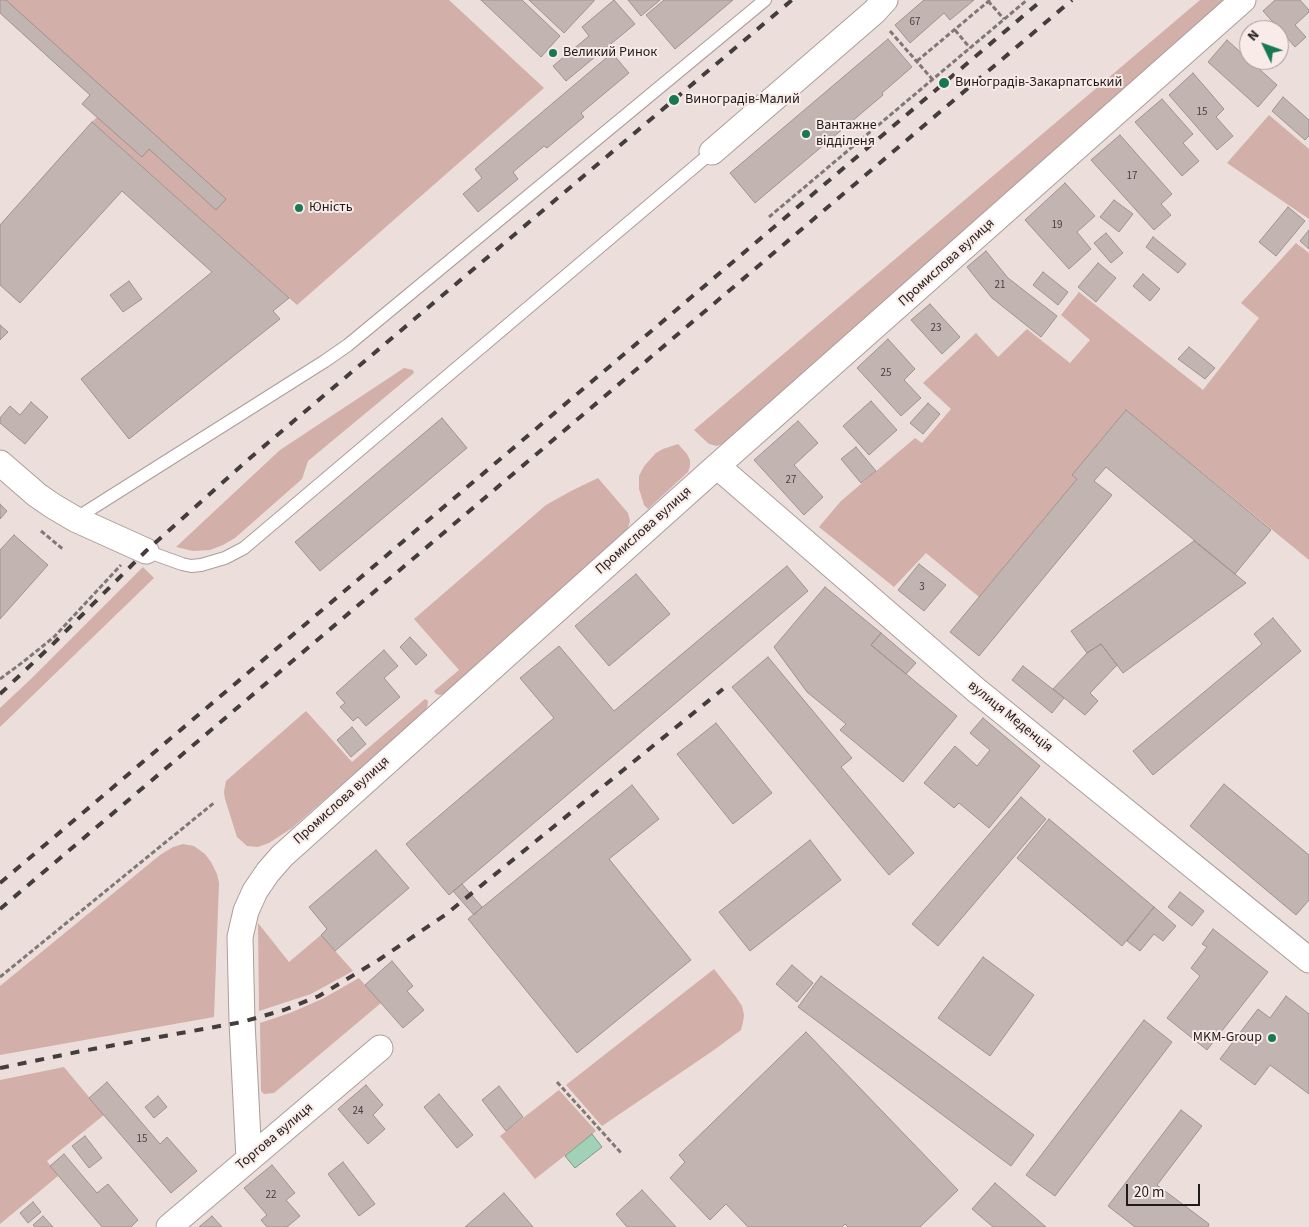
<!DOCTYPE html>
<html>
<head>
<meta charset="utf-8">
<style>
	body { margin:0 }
	#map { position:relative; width:1309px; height:1227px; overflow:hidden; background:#ecdedb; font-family:"Source Sans 3",sans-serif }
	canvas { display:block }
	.north { position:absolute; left:1239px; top:20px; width:50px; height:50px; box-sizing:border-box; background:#f9ebe8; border:1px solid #a29896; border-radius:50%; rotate:312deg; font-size:14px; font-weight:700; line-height:20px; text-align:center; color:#201b1a }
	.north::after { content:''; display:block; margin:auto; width:18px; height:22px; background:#167952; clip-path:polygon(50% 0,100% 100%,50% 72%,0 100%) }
	.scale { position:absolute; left:1126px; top:1184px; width:74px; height:22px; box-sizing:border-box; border:2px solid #201b1a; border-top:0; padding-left:6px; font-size:15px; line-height:18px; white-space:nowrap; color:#201b1a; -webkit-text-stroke:4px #f9ebe8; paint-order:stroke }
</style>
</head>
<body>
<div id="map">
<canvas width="1309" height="1227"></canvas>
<div class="north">N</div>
<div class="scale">20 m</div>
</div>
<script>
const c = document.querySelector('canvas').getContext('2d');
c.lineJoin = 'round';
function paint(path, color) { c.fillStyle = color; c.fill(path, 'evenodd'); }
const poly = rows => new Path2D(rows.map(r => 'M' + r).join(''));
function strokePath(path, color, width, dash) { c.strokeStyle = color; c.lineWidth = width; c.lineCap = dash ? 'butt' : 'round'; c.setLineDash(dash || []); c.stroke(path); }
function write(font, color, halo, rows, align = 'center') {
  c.font = font + ' "Source Sans 3",sans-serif'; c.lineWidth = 4; c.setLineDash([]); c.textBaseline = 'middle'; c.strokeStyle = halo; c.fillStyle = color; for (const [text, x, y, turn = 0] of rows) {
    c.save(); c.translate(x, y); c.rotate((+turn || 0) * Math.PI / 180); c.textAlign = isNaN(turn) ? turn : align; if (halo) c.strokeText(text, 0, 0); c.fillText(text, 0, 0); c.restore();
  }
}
paint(poly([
	[0,0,449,0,544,88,297,305,92,122,97,117,90,95,0,13],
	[1200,0,1226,0,722,444,717,446,709,444,694,430],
	[1269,115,1309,149,1309,219,1227,163],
	[1296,243,1309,253,1309,560,1126,410,1072,475,1077,479,979,597,926,553,894,587,819,527,841,501,915,438,922,443,951,409,923,383,976,333,998,357,1027,329,1070,363,1090,340,1061,315,1079,292,1203,390,1259,318,1241,303],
	[404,368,413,370,414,373,308,461,302,479,235,538,223,545,210,550,193,551,176,547,280,450],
	[678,444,687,454,690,460,690,466,688,472,648,509,644,505,639,489,639,476,642,470,645,465,656,453,663,449],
	[598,478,628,513,630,521,628,528,622,536,444,694,440,695,436,694,434,691,459,670,414,619,546,505,571,491],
	[143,567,154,578,0,727,0,708,32,678],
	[425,699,428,701,427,710,292,828,269,843,258,847,247,846,237,837,225,799,224,792,226,781,306,711,352,762],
	[183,844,194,846,205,854,211,862,217,874,219,883,214,1017,0,1055,0,986,160,855,173,847],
	[258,923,289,962,321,935,353,971,311,994,259,1011],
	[714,969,736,997,742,1006,744,1015,743,1022,741,1030,714,1050,602,1126,566,1085],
	[359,978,381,1003,274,1093,264,1094,261,1091,260,1023,290,1013,322,999],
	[64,1067,104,1115,47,1161,58,1176,0,1224,0,1080],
	[559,1090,596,1131,535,1179,500,1136]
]), '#d2afa8');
const water = poly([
	[592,1134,602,1147,575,1168,565,1156,592,1134]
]);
paint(water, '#a1d1b7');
strokePath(water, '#7a9a88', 1);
const building = poly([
	[0,0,6,0,226,199,216,210,149,149,142,157,82,104,90,95,0,13,0,0],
	[481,0,522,0,560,36,541,57,481,0],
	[529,0,594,0,594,1,564,33,529,0],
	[614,0,635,24,566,81,553,66,589,36,582,27,614,0],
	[628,0,660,0,641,16,628,0],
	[664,0,733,0,675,49,646,15,664,0],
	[924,0,974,0,950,20,944,13,910,43,895,25,924,0],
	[1275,0,1300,0,1309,10,1309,12,1295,25,1306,37,1295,47,1263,11,1275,0],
	[888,39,912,67,882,93,883,95,755,203,730,173,888,39],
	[1227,40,1277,85,1258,107,1208,62,1227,40],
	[612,53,629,73,581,113,584,117,547,148,544,146,513,172,518,179,478,212,463,194,482,178,475,169,612,53],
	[1193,73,1224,109,1216,117,1233,136,1217,150,1169,95,1193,73],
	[1283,97,1309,120,1309,136,1305,140,1272,111,1283,97],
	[1162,99,1193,134,1183,143,1199,161,1182,176,1135,122,1162,99],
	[92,122,289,298,273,311,280,319,129,439,81,379,212,272,122,191,20,303,0,285,0,225,92,122],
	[1120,135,1172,194,1161,204,1171,215,1154,230,1091,160,1120,135],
	[1065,183,1095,216,1077,232,1091,249,1069,269,1025,220,1065,183],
	[1114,200,1133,214,1119,232,1100,217,1114,200],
	[1288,207,1305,221,1276,256,1259,242,1288,207],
	[1309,230,1309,249,1300,241,1309,230],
	[1106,233,1123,253,1111,263,1094,243,1106,233],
	[1153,237,1186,264,1178,273,1146,247,1153,237],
	[986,251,1008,278,1057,316,1041,337,992,298,967,267,986,251],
	[1098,263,1116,278,1096,302,1078,287,1098,263],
	[1043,272,1068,292,1058,305,1033,285,1043,272],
	[1143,274,1160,289,1150,301,1133,286,1143,274],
	[129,281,142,299,123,312,110,295,129,281],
	[930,304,960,337,942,354,911,320,930,304],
	[0,325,8,332,0,340,0,325],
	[888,339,915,369,904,380,921,398,901,416,857,368,888,339],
	[1189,347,1215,368,1205,379,1178,359,1189,347],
	[871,401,897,430,869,455,843,426,871,401],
	[31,402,48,417,25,444,0,423,0,418,10,406,20,415,31,402],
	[928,403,940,414,923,434,910,423,928,403],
	[1126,410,1271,530,1235,574,1106,467,1094,481,1112,495,979,656,950,632,1077,479,1072,475,1126,410],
	[442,418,467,448,320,571,295,542,442,418],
	[798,421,818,443,794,465,823,497,804,515,754,460,798,421],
	[856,447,876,471,861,483,841,459,856,447],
	[0,504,7,511,0,519,0,504],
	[14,535,48,565,0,619,0,550,14,535],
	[1194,541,1246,583,1123,673,1101,644,1087,653,1071,631,1194,541],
	[919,564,946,585,924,611,898,590,919,564],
	[787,566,808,591,449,895,406,844,554,718,520,678,559,646,614,711,787,566],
	[636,574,670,614,609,666,575,626,636,574],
	[825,587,881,633,871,645,957,716,903,782,840,730,846,724,807,692,774,647,825,587],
	[1273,618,1301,651,1153,775,1133,751,1262,644,1254,634,1273,618],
	[881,633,916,663,906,674,871,645,881,633],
	[410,637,427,655,416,665,400,647,410,637],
	[1101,644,1117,665,1090,693,1098,701,1085,715,1053,689,1087,653,1101,644],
	[384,650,398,666,384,678,400,697,366,726,358,717,353,721,340,707,345,703,336,693,384,650],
	[768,657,852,758,841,767,914,853,889,875,732,687,768,657],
	[1023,666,1064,698,1052,713,1012,680,1023,666],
	[983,718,1040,766,989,828,959,803,954,808,924,783,955,746,977,766,990,750,970,733,983,718],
	[716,723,772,793,733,824,677,754,716,723],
	[352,727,366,744,351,757,337,740,352,727],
	[1224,784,1309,855,1309,900,1296,915,1190,826,1224,784],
	[632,785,659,819,609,859,691,960,577,1053,468,919,632,785],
	[1021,797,1046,819,938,946,912,924,1021,797],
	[1049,819,1154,907,1122,946,1017,858,1049,819],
	[810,840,841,880,750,951,719,912,810,840],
	[376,850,409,888,335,951,321,935,327,929,309,907,376,850],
	[462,884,482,907,474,915,453,891,462,884],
	[1180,892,1204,911,1192,926,1168,907,1180,892],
	[1154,907,1176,926,1163,941,1154,934,1140,951,1127,941,1154,907],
	[1213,929,1268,972,1207,1050,1167,1018,1200,976,1191,968,1207,947,1202,944,1213,929],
	[983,957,1034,995,990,1056,938,1018,983,957],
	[392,961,413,986,407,991,424,1010,403,1028,365,985,392,961],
	[792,965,813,983,797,1002,776,984,792,965],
	[821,976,1034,1135,1011,1166,798,1007,821,976],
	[1286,996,1309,1014,1309,1094,1270,1065,1255,1085,1220,1059,1258,1009,1270,1018,1286,996],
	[1144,1020,1172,1042,1055,1196,1026,1175,1144,1020],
	[806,1032,958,1190,920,1227,848,1227,845,1224,842,1227,748,1227,726,1204,710,1220,670,1178,685,1162,679,1155,806,1032],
	[107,1082,160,1144,167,1137,197,1171,171,1193,89,1098,107,1082],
	[366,1085,383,1105,373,1115,385,1129,368,1144,338,1109,366,1085],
	[499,1086,523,1117,506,1131,482,1100,499,1086],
	[439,1094,473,1135,457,1148,424,1107,439,1094],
	[158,1096,167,1107,154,1118,145,1107,158,1096],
	[1181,1110,1202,1126,1157,1185,1209,1224,1208,1227,1135,1227,1108,1206,1181,1110],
	[85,1136,102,1158,89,1168,72,1146,85,1136],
	[64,1154,97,1193,108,1184,138,1220,131,1227,102,1227,50,1166,64,1154],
	[343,1162,375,1204,359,1216,328,1174,343,1162],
	[272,1165,295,1193,286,1200,300,1216,287,1227,267,1227,261,1220,267,1215,244,1188,272,1165],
	[995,1183,1046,1227,993,1227,972,1209,995,1183],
	[642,1190,676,1227,627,1227,616,1214,642,1190],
	[504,1193,533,1227,465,1227,504,1193],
	[33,1202,41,1212,28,1223,20,1213,33,1202],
	[43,1216,53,1227,35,1227,33,1225,43,1216],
	[212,1216,222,1227,199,1227,212,1216]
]);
paint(building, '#c1b4b1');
strokePath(building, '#9f928f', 1);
const lane = poly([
	[75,519,325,361,348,345,765,0],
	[146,551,182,564,191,566,201,565,225,558,244,548,712,152]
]);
const street = poly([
	[712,152,874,12,885,0],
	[0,463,37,495,53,506,75,519,146,551],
	[717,466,976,690,1309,960],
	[249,1159,242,1022,240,937,246,911,255,891,268,872,282,856,717,466,1243,0],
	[169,1227,380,1048]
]);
strokePath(lane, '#ab9d9b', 14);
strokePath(street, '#ab9d9b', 27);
strokePath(poly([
	[988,1,1004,19],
	[955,30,970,48],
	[890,31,933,80],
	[917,61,990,0],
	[769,217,1027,0],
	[41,531,64,550],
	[0,679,23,662,54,637,121,565],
	[0,977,215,802],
	[557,1082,622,1154]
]), '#817876', 3, [5, 2.5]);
strokePath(lane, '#fff', 12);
strokePath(street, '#fff', 25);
strokePath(poly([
	[0,694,51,646,146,551,250,458,792,0],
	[0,883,1042,0],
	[0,909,1072,0],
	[0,1068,82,1051,242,1022,284,1010,319,996,380,959,445,915,723,689]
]), '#443d3c', 4, [9, 9]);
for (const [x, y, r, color] of [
	[553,53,5,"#167952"],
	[944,83,6,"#167952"],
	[674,100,6,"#167952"],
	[806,134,5,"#167952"],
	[299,208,5,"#167952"],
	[1272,1038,5,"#167952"]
]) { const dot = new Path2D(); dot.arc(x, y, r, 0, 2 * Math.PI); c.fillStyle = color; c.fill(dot); strokePath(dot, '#f9ebe8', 2); }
write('11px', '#484140', null, [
	["67",915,23],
	["15",1202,113],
	["17",1132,177],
	["19",1057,226],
	["21",1000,286],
	["23",936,329],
	["25",886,374],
	["27",791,481],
	["3",922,588],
	["24",358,1112],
	["15",142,1140],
	["22",271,1196]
]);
write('14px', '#201b1a', '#f9ebe8', [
	["Великий Ринок",563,53],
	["Виноградів-Закарпатський",955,83],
	["Виноградів-Малий",685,100],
	["Вантажне",816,126],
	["відділеня",816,142],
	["Юність",309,208],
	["MKM-Group",1262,1038,"right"]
], 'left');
write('14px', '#201b1a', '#f9ebe8', [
	["Промислова вулиця",947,263,-42],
	["Промислова вулиця",644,531,-42],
	["вулиця Меденція",1010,717,39],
	["Промислова вулиця",342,801,-42],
	["Торгова вулиця",275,1137,-40]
]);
</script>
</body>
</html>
